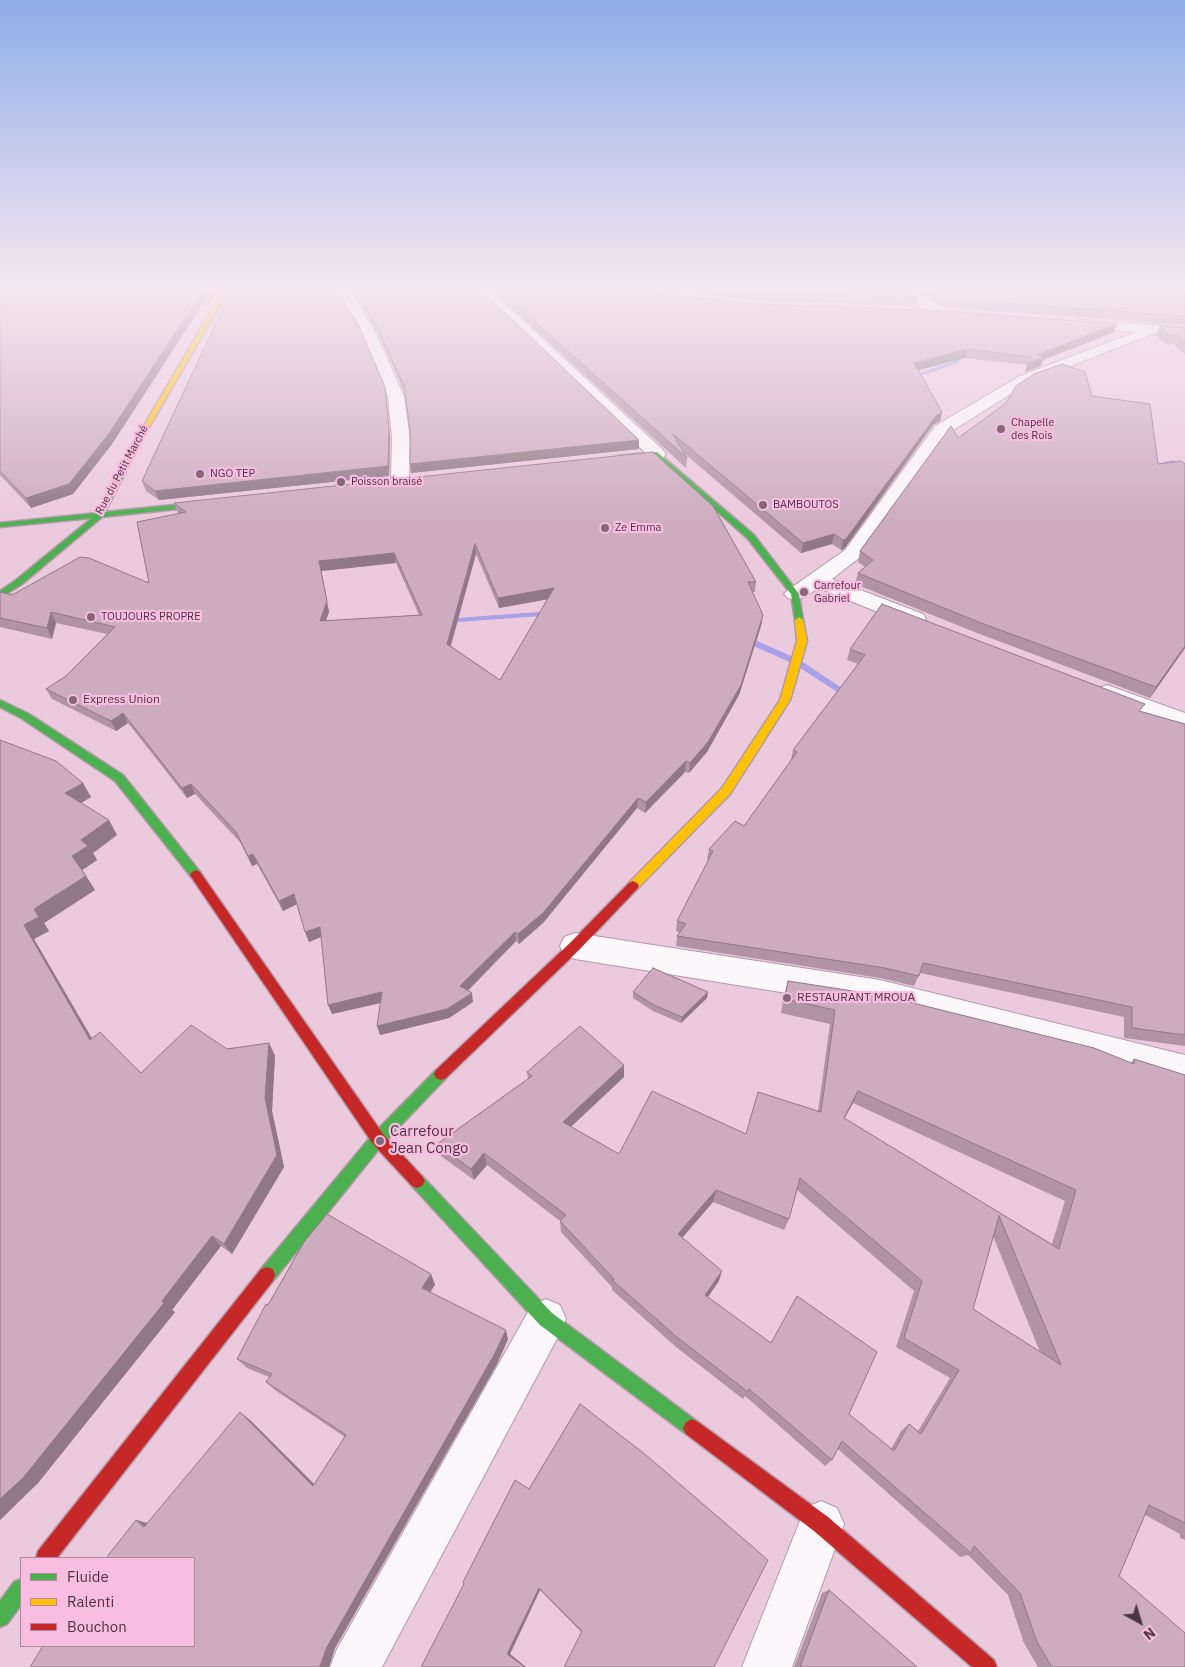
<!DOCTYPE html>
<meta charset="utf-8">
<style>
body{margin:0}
#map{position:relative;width:1185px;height:1667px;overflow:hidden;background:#eccade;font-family:"IBM Plex Sans",sans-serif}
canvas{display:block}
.legend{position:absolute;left:20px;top:1557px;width:175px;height:90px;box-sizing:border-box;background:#f9bde1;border:1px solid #b486a2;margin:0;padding:6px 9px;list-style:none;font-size:15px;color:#4c3443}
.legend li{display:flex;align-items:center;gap:10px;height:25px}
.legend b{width:25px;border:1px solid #b486a2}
.north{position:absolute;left:1115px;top:1597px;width:50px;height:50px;-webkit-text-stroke:4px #f9bde1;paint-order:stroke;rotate:141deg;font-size:14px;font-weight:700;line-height:20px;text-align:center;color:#4c3443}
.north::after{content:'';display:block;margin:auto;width:18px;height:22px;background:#4c3443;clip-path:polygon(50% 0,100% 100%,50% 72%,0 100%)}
</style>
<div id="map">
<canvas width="1185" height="1667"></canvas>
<ul class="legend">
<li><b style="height:6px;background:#4caf50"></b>Fluide</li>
<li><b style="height:6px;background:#ffc107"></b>Ralenti</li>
<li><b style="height:6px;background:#c62828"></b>Bouchon</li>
</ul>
<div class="north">N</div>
</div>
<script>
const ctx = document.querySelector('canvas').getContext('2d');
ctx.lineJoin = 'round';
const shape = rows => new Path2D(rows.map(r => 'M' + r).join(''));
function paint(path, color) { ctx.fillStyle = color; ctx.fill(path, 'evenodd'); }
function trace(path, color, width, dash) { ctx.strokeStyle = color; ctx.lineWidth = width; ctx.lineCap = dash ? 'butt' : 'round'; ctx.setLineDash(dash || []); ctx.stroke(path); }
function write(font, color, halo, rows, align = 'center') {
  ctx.font = font + ' "IBM Plex Sans",sans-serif'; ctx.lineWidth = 4.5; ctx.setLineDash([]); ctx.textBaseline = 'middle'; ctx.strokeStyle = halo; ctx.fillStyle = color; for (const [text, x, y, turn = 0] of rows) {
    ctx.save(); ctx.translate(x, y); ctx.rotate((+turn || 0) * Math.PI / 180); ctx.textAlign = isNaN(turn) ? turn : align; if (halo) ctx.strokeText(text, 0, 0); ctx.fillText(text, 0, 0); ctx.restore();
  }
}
const stream = shape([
 [960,347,963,349,959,363,911,379,906,378,954,361,957,349,960,347],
 [1173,460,1185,464,1185,468,1173,464,1155,467,1152,465,1173,460],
 [552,611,556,613,555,615,444,623,440,621,444,619,552,611],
 [740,636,746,636,800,660,855,697,854,699,848,699,794,664,740,640,740,636]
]);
const street = shape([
 [336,290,350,290,375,332,404,396,410,439,409,480,406,484,400,485,394,484,391,480,392,439,388,396,361,332,336,290],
 [475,290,490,290,663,450,666,454,663,458,657,459,651,458,475,290],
 [891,290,908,290,949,310,951,313,949,316,939,316,893,293,891,290],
 [1079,320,1185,327,1185,335,1155,333,1030,382,947,434,859,558,832,579,923,614,926,619,923,624,915,626,907,624,819,588,802,598,795,600,788,598,784,594,788,590,845,550,935,426,1020,376,1136,332,1074,327,1072,324,1074,321,1079,320],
 [1107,685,1185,713,1185,730,1099,698,1095,693,1099,688,1107,685],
 [575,933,880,980,1185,1055,1185,1085,880,1008,575,959,564,955,560,946,564,937,575,933],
 [546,1299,560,1305,566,1319,560,1333,382,1667,330,1667,337,1649,532,1305,546,1299],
 [821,1501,837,1508,844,1524,792,1667,742,1667,805,1508,821,1501]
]);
const fast = shape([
 [139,435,144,436,105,512,213,501,216,501,216,505,102,517,22,584,0,598,0,591,16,580,92,518,0,527,0,523,97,513,139,435],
 [657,452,754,535,799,594,803,620,802,622,799,623,795,620,791,594,748,539,655,456,618,460,614,458,618,456,657,452],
 [0,700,29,714,123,775,200,872,202,875,200,878,192,878,115,781,21,718,0,707,0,700],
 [441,1068,446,1070,448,1074,446,1078,383,1144,273,1281,267,1283,261,1281,259,1275,261,1269,373,1134,436,1070,441,1068],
 [417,1174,422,1176,552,1313,698,1422,701,1428,698,1434,692,1437,686,1434,540,1325,412,1186,409,1181,412,1176,417,1174],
 [21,1579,21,1605,7,1624,0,1627,0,1601,14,1582,21,1579]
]);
const slow = shape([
 [223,290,229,290,144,436,139,437,138,436,223,290],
 [799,617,803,620,807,641,790,700,730,794,637,889,629,889,627,886,629,883,722,788,780,700,797,641,795,620,799,617]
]);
const jam = shape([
 [196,870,200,872,383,1134,422,1176,425,1181,422,1186,417,1188,412,1186,373,1144,192,878,190,875,192,872,196,870],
 [633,881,637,883,639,886,637,889,579,950,446,1078,441,1080,436,1078,434,1074,436,1070,571,942,629,883,633,881],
 [267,1267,273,1269,275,1275,273,1281,57,1558,36,1558,38,1551,261,1269,267,1267],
 [692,1419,698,1422,828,1517,994,1660,997,1667,972,1667,814,1531,686,1434,683,1428,686,1422,692,1419]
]);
const wall = shape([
 [0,290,217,290,208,305,204,302,112,444,73,494,31,508,0,475],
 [352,290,481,290,639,440,639,449,411,473,410,429,406,395,377,331],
 [492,290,622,290,758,304,1114,332,1043,360,1041,366,1025,372,1027,365,965,358,918,370,942,412,940,421,933,425,844,549,841,550,832,544,801,553,684,453,687,458,686,468],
 [658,290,905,290,918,298,916,306,757,300],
 [912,290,1185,290,1185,325,945,307],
 [220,304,386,396,390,439,389,476,159,500,146,491,142,481,222,311],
 [1160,326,1185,328,1185,355,1174,344,1165,344,1156,335],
 [1092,396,1158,464,1185,648,1150,698,977,633,855,584,858,573,865,567,858,562,860,551,958,438],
 [174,503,756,582,755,592,752,592,763,615,761,626,739,695,707,752,689,773,685,772,645,813,637,808,543,923,519,944,516,941,468,991,473,1002,449,1018,380,1035,380,1003,332,1014,321,937,309,942,297,904,283,911,257,864,252,866,240,842,195,794,187,798,128,723,116,731,52,699,46,689,66,676,107,634,56,623,52,639,0,627,0,592,12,595,149,583,178,514],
 [476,554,499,608,548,599,500,680,451,646],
 [396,563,419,615,326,621,329,612,321,571],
 [850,649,1140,712,1185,724,1185,1046,1124,1038,1124,1017,920,973,914,986,880,978,676,946,677,936,680,933,676,931,677,921,709,860,707,859,709,849,744,826,791,760,793,750,858,664,847,660],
 [0,740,91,797,81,803,117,835,93,853,97,860,82,870,95,890,44,923,49,931,34,939,92,1038,141,1073,227,1049,269,1043,275,1056,272,1111,284,1167,232,1254,221,1246,172,1310,175,1312,38,1483,0,1520],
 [788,981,1131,1063,1134,1059,1185,1075,1185,1540,1180,1538,1180,1534,1145,1515,1119,1576,1185,1667,1038,1667,1024,1643,1008,1595,968,1555,960,1557,838,1449,832,1460,825,1466,745,1396,743,1399,676,1347,612,1290,612,1287,561,1232,560,1221,487,1165,474,1180,441,1156,437,1144,528,1079,527,1072,624,1065,624,1077,571,1127,619,1154,746,1134,818,1111,830,1024,781,1013,784,995],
 [853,1103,1065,1201,1052,1244,844,1119],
 [797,1190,914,1291,896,1347,950,1378,918,1431,909,1424,901,1431,891,1449,708,1297,719,1281,682,1238,713,1202,784,1230,789,1219],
 [993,1236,1040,1352,973,1309],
 [633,992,708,992,707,998,681,1023,653,1011,633,998],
 [431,1274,435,1285,430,1292,508,1339,497,1364,335,1648,329,1667,30,1667,136,1520,147,1523,250,1420,314,1484,345,1437,275,1390,266,1382,269,1377,247,1368,237,1359,268,1305],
 [580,1404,581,1632,540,1590,510,1654,526,1667,421,1667],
 [829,1590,917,1667,794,1667,822,1593]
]);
const shadedWall = shape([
 [210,290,217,290,208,305,206,297],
 [201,294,204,302,112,444,73,494,31,508,26,498],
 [1117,324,1114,332,1043,360,1041,366,1025,372,1028,363,1037,355],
 [968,349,965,358,912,372,914,363],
 [385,387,390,439,389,476,159,500,155,491],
 [942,412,940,421,933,425,844,549,841,550,843,540,936,416],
 [639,440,639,449,411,473,410,464],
 [834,534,832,544,801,553,803,543],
 [475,544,476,554,448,654,447,644],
 [394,553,396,563,321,571,329,612,322,631,320,621,319,561],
 [554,588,555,598,499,608,498,598],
 [51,612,56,623,52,639,47,628],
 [763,615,761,626,739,695,707,752,689,773,690,763],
 [1185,646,1185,648,1150,698,1156,687],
 [123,713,128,723,116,731,111,721],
 [686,761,685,772,645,813,646,802],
 [83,783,91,797,73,808,65,793],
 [191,784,195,794,187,798,182,788],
 [638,798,637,808,543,923,519,944,518,934],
 [109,820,117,835,93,853,97,860,81,871,72,856,81,840],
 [253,854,257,864,252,866,248,856],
 [86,876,95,890,44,923,49,931,34,939,100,1053,90,1040,24,925,34,909],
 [294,894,297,904,283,911,279,901],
 [320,927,323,936,309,942,305,932],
 [515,932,516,941,462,996,460,986],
 [382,992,385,1002,332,1014,328,1005],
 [708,992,707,998,681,1023,682,1017],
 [472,993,473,1002,449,1018,380,1035,377,1026],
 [269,1043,275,1056,272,1111,284,1167,232,1254,224,1244,265,1098],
 [624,1065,624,1077,563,1134,563,1122],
 [858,1091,853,1103,838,1130,844,1118],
 [484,1153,487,1165,474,1180,471,1169],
 [716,1190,713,1202,676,1245,678,1234],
 [212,1236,221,1246,172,1310,175,1312,38,1483,0,1520,0,1499,162,1301],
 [722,1271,719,1281,703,1304,705,1295],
 [431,1274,435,1285,426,1298,422,1288],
 [506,1330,508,1339,497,1364,335,1648,329,1667,320,1667,320,1666,327,1647],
 [240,1412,250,1420,321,1491,313,1486],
 [136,1520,150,1524,144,1527],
 [539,1588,540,1590,510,1654,526,1667,525,1667,507,1654]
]);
const building = shape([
 [0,290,210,290,206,297,201,294,108,435,69,484,26,498,0,471,0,290],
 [228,290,337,290,358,324,385,387,389,430,388,466,155,491,142,481,224,306,220,304,228,290],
 [356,290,481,290,639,440,410,464,410,429,404,386,375,323,356,290],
 [500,290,622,290,758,304,946,311,1117,324,1037,355,1044,357,1028,363,1031,357,968,349,914,363,942,412,936,416,846,539,843,540,834,534,803,543,673,434,687,458,500,290],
 [739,290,905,290,918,298,758,292,739,290],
 [929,290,1185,290,1185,316,947,299,929,290],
 [1160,326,1185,328,1185,343,1178,335,1169,335,1160,326],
 [1062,364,1085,372,1092,396,1150,404,1158,464,1181,461,1185,464,1185,646,1156,687,981,623,858,573,873,560,860,551,951,426,958,438,1006,403,1016,386,1034,374,1062,364],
 [653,452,713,506,756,582,748,582,763,615,741,685,708,742,690,763,686,761,646,802,638,798,543,913,518,934,515,932,460,986,472,993,447,1009,377,1026,382,992,328,1005,320,927,305,932,294,894,279,901,253,854,248,856,236,832,191,784,182,788,123,713,111,721,46,689,66,676,115,627,51,612,47,628,0,618,0,592,12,595,80,557,89,558,149,583,137,522,186,512,174,503,653,452],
 [475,544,498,598,554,588,500,680,447,644,475,544],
 [394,553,422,615,320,621,327,601,319,561,394,553],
 [882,604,1145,704,1139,711,1185,724,1185,1035,1132,1028,1132,1007,923,963,919,976,885,968,677,936,686,924,677,921,713,851,709,849,735,821,744,826,797,752,793,750,865,655,850,649,882,604],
 [0,740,56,761,83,783,65,793,109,820,81,840,88,846,72,856,86,876,34,909,39,917,24,925,90,1040,100,1032,141,1073,191,1025,227,1049,269,1043,265,1098,277,1155,224,1244,212,1236,162,1301,164,1303,23,1478,0,1499,0,740],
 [653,968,708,992,682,1017,654,1005,633,992,653,968],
 [788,981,885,996,1094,1048,1134,1064,1134,1059,1185,1075,1185,1523,1149,1505,1119,1576,1185,1633,1185,1667,1052,1667,1037,1642,1020,1593,974,1546,971,1553,842,1441,832,1460,749,1389,748,1392,678,1338,612,1280,614,1279,560,1221,566,1215,484,1153,471,1169,437,1144,532,1076,527,1072,580,1026,624,1065,563,1122,619,1154,652,1091,746,1134,758,1092,821,1112,835,1010,785,999,788,981],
 [858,1091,1076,1190,1059,1249,844,1118,858,1091],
 [800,1178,922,1281,904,1338,959,1370,921,1434,909,1424,894,1451,849,1414,877,1352,797,1296,771,1343,705,1295,722,1271,678,1234,716,1190,789,1219,800,1178],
 [999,1216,1061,1365,973,1309,999,1216],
 [327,1214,431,1274,422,1288,506,1330,494,1355,327,1647,320,1666,320,1667,30,1667,43,1646,194,1646,194,1558,106,1558,136,1520,144,1527,240,1412,313,1486,346,1435,266,1382,272,1374,237,1359,266,1304,268,1305,304,1242,327,1214],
 [580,1404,646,1455,768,1560,714,1667,564,1667,582,1631,539,1588,507,1654,525,1667,421,1667,464,1584,463,1582,515,1480,529,1489,580,1404],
 [829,1590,917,1667,800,1667,829,1590]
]);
const markers = [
 [1001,429,5,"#846879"],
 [200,474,5,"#846879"],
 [341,482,5,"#846879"],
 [763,505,5,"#846879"],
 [605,528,5,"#846879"],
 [804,592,5,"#846879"],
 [91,617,5,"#846879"],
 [73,700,5,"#846879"],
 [787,998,5,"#846879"],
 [380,1141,5,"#846879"]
];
const farPoinames = [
 ["Chapelle",1011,423],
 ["des Rois",1011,436],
 ["NGO TEP",210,474],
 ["Poisson braisé",351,482],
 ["BAMBOUTOS",773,505],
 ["Ze Emma",615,528],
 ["Carrefour",814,586],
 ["Gabriel",814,599],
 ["TOUJOURS PROPRE",101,617]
];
const farStreetnames = [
 ["Rue du Petit Marché",122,470,-62]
];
const poiNames = [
 ["Express Union",83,700],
 ["RESTAURANT MROUA",797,998]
];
const nearPoinames = [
 ["Carrefour",390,1132],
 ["Jean Congo",390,1149]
];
paint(stream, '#ab9fe8');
trace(street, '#b39aa9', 2);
trace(fast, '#b39aa9', 3);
trace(slow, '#b39aa9', 3);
trace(jam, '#b39aa9', 3);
paint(street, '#fcf7fa');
paint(fast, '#4caf50');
paint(slow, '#ffc107');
paint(jam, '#c62828');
paint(wall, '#b094a5');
paint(shadedWall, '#907886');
paint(building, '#cdacc0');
trace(building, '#907886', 1);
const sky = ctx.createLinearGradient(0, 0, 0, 523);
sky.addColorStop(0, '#8face8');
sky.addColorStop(0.55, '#f6e7f0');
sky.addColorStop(1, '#f6e7f000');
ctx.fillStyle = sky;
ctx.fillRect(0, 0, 1185, 523);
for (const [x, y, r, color] of markers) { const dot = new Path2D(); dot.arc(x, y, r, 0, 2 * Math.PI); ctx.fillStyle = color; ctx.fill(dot); trace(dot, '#f9bde1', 2); }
write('11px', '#4c3443', '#f9bde1', farPoinames, 'left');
write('11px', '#4c3443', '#f9bde1', farStreetnames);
write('12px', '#4c3443', '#f9bde1', poiNames, 'left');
write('15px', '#4c3443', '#f9bde1', nearPoinames, 'left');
</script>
